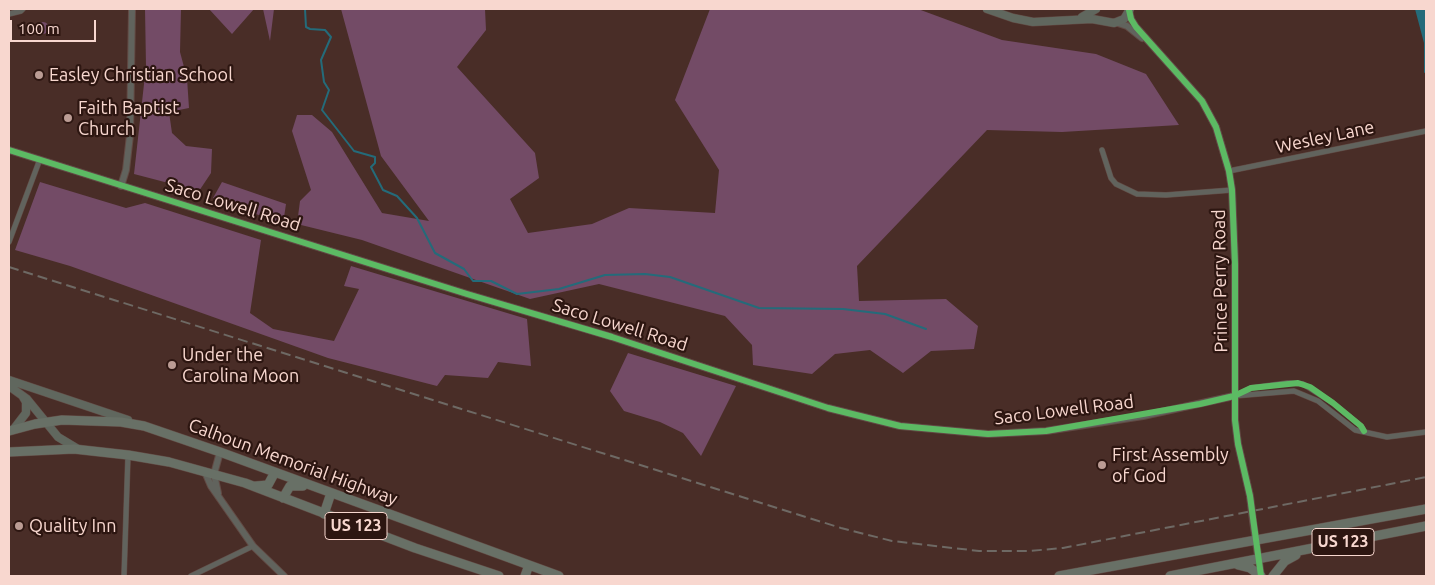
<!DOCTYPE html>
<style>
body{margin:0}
#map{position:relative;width:1435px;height:585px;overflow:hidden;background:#492d27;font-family:Ubuntu,sans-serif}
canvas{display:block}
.frame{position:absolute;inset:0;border:10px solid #f8d7cf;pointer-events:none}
.scale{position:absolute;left:10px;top:20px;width:86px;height:22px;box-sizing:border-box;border:2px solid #f8d7cf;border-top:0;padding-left:6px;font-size:15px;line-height:18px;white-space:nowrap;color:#f8d7cf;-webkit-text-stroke:4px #2d1611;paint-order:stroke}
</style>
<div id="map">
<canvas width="1435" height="585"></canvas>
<div class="frame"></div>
<div class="scale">100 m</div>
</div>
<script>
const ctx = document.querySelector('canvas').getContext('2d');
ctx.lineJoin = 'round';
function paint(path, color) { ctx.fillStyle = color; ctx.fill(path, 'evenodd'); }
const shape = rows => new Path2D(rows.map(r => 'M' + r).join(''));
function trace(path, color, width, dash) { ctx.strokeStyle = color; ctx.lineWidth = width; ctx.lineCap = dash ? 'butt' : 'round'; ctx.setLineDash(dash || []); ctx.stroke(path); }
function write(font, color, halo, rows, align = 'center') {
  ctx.font = font + ' Ubuntu,sans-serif'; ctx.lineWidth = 4.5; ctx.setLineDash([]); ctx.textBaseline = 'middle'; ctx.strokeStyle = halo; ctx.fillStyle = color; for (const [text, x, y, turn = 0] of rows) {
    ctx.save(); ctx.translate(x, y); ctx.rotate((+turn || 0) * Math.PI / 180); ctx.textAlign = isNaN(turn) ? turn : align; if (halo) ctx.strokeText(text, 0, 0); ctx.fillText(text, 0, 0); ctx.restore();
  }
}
const green = shape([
 [145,9,181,9,180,52,187,78,189,108,169,112,172,133,186,146,212,149,211,173,199,191,134,174,146,66],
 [209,9,254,9,232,34],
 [263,9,274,9,270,41],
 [341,9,485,9,486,30,457,67,535,153,539,178,510,199,528,233,592,224,629,208,715,213,719,170,675,100,710,9,918,9,1002,40,1096,54,1146,74,1179,125,1062,132,987,130,857,266,859,301,946,299,978,326,974,349,931,351,903,373,870,350,835,354,812,374,753,365,752,345,725,316,599,284,530,299,362,240,297,224,300,201,311,190,292,131,297,115,312,115,332,132,382,213,429,221,381,156],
 '37 28a6 6 0 1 1 12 0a6 6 0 1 1-12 0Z',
 [40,182,126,208,145,203,261,240,250,313,273,329,334,341,359,289,344,286,351,266,527,319,531,366,498,362,488,378,445,375,437,386,328,358,70,266,15,250],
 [222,182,286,204,283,224,213,198],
 [628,353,736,386,701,456,683,433,660,422,624,411,610,391]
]);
const water = shape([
 [1415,9,1426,9,1426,72,1424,73,1424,43]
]);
const stream = shape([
 [305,9,306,27,310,29,325,30,331,37,321,60,324,82,329,90,322,110,354,151,375,157,375,163,371,167,383,190,397,196,417,218,435,253,464,269,473,281,491,281,517,294,559,289,605,275,645,274,670,277,759,308,843,309,885,314,926,329]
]);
const minor = shape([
 [9,14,21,11,23,9],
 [1102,150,1111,178,1116,184,1137,194,1166,195,1232,190],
 [1229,171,1426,131],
 [9,242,40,159],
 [1237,395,1251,388,1288,383,1303,384,1333,403,1361,426,1364,431],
 [1234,396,1294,391,1318,401,1355,430,1387,437,1426,432],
 [124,576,128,455],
 [191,576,253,546]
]);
const tertiary = shape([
 [1129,10,1131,19,1136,27,1202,101,1216,127,1229,171,1232,190,1235,264,1235,420,1238,444,1250,496],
 [1118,23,1127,26,1142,38],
 [9,150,467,294,612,337,828,408,900,426,988,434,1046,431,1143,416,1234,396],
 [121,186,126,170,130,135,132,9],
 [205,472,211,486,253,546,284,576],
 [218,493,214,474,220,452],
 [1253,521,1261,576]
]);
const secondary = shape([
 [987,9,1013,18,1033,22,1092,19,1114,23,1124,19,1130,9],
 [1082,17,1096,9],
 [9,380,128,420],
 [9,386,27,399,58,437,78,449],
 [13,430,26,413,26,402,23,397]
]);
const trunk = shape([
 [9,431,35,424,62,420,121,422,144,426,220,452,559,576],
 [9,452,74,449,128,455,169,462,245,483,415,548,499,576],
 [256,486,268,485,275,472],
 [283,498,290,486,303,486],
 [324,514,331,493],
 [1238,565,1250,568,1261,576],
 [525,576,529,565],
 [1059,576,1426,509],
 [1170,576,1426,526],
 [1273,576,1285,561,1296,555]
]);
const rail = shape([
 [9,267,841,528,892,541,979,551,1029,551,1063,548,1426,477]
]);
const tertiaryBridge = shape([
 [1250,496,1253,521]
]);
const cycleway = shape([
 [1129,10,1131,19,1136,27,1202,101,1216,127,1229,171,1232,190,1235,264,1235,420,1238,444,1250,496,1261,576],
 [9,150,467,294,612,337,828,408,900,426,988,434,1046,431,1200,404,1234,396,1251,388,1298,383,1310,387,1333,403,1361,426,1364,431]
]);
const markers = [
 [39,75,5,"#bb9c94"],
 [68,118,5,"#bb9c94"],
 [172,365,5,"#bb9c94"],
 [1102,465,5,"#bb9c94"],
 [19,526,5,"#bb9c94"]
];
const shields = [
 [356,526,62],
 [1343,542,62]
];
const shieldNames = [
 ["US 123",356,526],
 ["US 123",1343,542]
];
const poiNames = [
 ["Easley Christian School",49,75],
 ["Faith Baptist",78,108],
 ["Church",78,129],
 ["Under the",182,355],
 ["Carolina Moon",182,376],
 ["First Assembly",1112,455],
 ["of God",1112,476],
 ["Quality Inn",29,526]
];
const streetNames = [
 ["Wesley Lane",1325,137,-12],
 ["Saco Lowell Road",233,205,17],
 ["Prince Perry Road",1220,281,-91],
 ["Saco Lowell Road",620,325,17],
 ["Saco Lowell Road",1064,410,-7],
 ["Calhoun Memorial Highway",293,462,20]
];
paint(green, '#734b66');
paint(water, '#246b7a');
trace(stream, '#246b7a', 2);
trace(minor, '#624a44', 6);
trace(tertiary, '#624a44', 8);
trace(secondary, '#624a44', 9);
trace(trunk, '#624a44', 10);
trace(minor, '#61635d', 5);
trace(tertiary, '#61635d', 6);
trace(secondary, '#60675e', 8);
trace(trunk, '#687066', 9);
trace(rail, '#6e6964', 2, [10, 5]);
trace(tertiaryBridge, '#624a44', 8, []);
trace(tertiaryBridge, '#61635d', 6);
trace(cycleway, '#5cba63', 6);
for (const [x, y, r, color] of markers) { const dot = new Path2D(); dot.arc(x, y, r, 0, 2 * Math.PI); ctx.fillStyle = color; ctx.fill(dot); trace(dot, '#2d1611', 2); }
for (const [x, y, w] of shields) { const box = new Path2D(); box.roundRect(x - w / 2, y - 13.5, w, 27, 4); ctx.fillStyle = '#2d1611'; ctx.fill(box); trace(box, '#f8d7cf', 1); }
write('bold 16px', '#f8d7cf', null, shieldNames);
write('18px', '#f8d7cf', '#2d1611', poiNames, 'left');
write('18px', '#f8d7cf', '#2d1611', streetNames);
</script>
